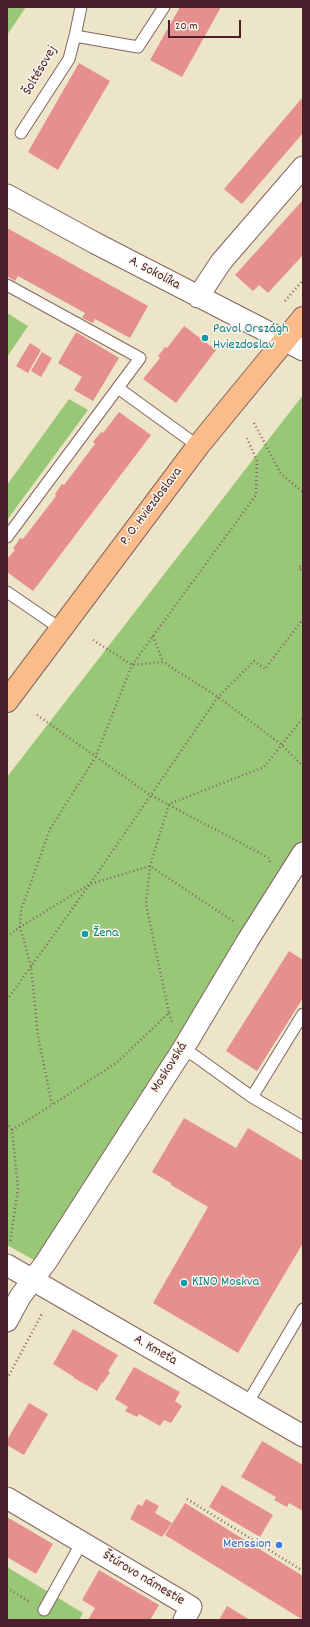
<!DOCTYPE html>
<meta charset="utf-8">
<style>
body{margin:0}
#map{position:relative;width:310px;height:1627px;overflow:hidden;background:#ede5c7;font-family:Dekko,sans-serif}
canvas{display:block}
.frame{position:absolute;inset:0;border:8px solid #4a1f2b;pointer-events:none}
.scale{position:absolute;left:168px;top:20px;width:73px;height:18px;box-sizing:border-box;border:2px solid #4a1f2b;border-top:0;padding-left:5px;font-size:12px;line-height:14px;white-space:nowrap;color:#4a1f2b;-webkit-text-stroke:3px #fbf7ec;paint-order:stroke}
</style>
<div id="map">
<canvas width="310" height="1627"></canvas>
<div class="frame"></div>
<div class="scale">20 m</div>
</div>
<script>
const ctx = document.querySelector('canvas').getContext('2d');
ctx.lineJoin = 'round';
function paint(path, color) { ctx.fillStyle = color; ctx.fill(path, 'evenodd'); }
const shape = rows => new Path2D(rows.map(r => 'M' + r).join(''));
function trace(path, color, width, dash) { ctx.strokeStyle = color; ctx.lineWidth = width; ctx.lineCap = dash ? 'butt' : 'round'; ctx.setLineDash(dash || []); ctx.stroke(path); }
function write(font, color, halo, rows, align = 'center') {
  ctx.font = font + ' Dekko,sans-serif'; ctx.lineWidth = 3; ctx.setLineDash([]); ctx.textBaseline = 'middle'; ctx.strokeStyle = halo; ctx.fillStyle = color; for (const [text, x, y, turn = 0] of rows) {
    ctx.save(); ctx.translate(x, y); ctx.rotate((+turn || 0) * Math.PI / 180); ctx.textAlign = isNaN(turn) ? turn : align; if (halo) ctx.strokeText(text, 0, 0); ctx.fillText(text, 0, 0); ctx.restore();
  }
}
const green = shape([
 [7,7,26,7,7,35],
 [7,313,28,326,7,357],
 [303,395,303,845,41,1264,7,1245,7,777],
 [69,399,88,410,7,520,7,485],
 [7,1567,83,1613,79,1620,7,1620]
]);
const building = shape([
 [180,7,221,7,182,77,150,60],
 [79,63,110,81,58,170,28,152],
 [303,97,303,133,242,204,224,189],
 [303,200,303,255,268,293,259,285,253,291,235,275],
 [7,228,148,306,130,338,95,319,93,323,82,318,85,313,18,276,15,281,7,276],
 [184,326,216,350,176,403,143,379,160,358,158,356,162,351,165,347,167,348],
 [76,332,119,358,93,401,74,390,82,377,58,363],
 [30,343,41,350,28,373,16,366],
 [42,352,52,358,41,377,31,371],
 [119,412,151,435,33,591,7,572,7,559,15,550,13,548,17,543,20,538,23,539,56,496,55,494,62,484,64,485,95,444,93,442,101,432,103,433],
 [289,951,303,960,303,998,257,1071,226,1051],
 [184,1118,236,1148,248,1128,303,1161,303,1243,238,1353,153,1303,208,1207,171,1185,171,1183,152,1172],
 [73,1329,118,1355,108,1371,110,1372,103,1383,102,1382,97,1391,74,1378,74,1377,53,1364],
 [134,1367,180,1392,175,1401,182,1406,171,1423,164,1420,160,1426,139,1414,137,1417,125,1411,128,1407,115,1399],
 [29,1403,48,1414,24,1455,7,1445,7,1440],
 [262,1441,303,1465,303,1511,289,1503,287,1507,274,1500,276,1497,241,1477],
 [222,1485,273,1515,260,1537,209,1507],
 [146,1499,159,1506,155,1513,172,1523,162,1537,130,1519,138,1504,142,1506],
 [185,1503,303,1576,303,1620,165,1535],
 [7,1517,53,1544,36,1574,7,1557],
 [99,1570,159,1605,150,1620,88,1620,95,1608,82,1600],
 [227,1606,250,1620,219,1620]
]);
const path = shape([
 [285,301,303,280],
 [254,423,281,474,303,492],
 [303,563,299,568,303,572],
 [153,636,163,662],
 [93,640,132,665,163,662,218,697,282,745,303,766],
 [37,715,150,795,269,858,270,862],
 [233,921,150,866,90,884,20,927,31,966,38,1036,52,1105,116,1063,169,1013,146,904,150,866,169,804,264,767,303,718],
 [7,937,20,927,21,910,50,829,95,758,132,665,256,495,257,461,246,436],
 [7,1000,90,884,218,697,254,661,265,669,303,619],
 [169,1013,172,1022],
 [7,1122,12,1130,18,1188,10,1243],
 [12,1130,52,1105],
 [7,1379,43,1312],
 [187,1499,303,1571],
 [7,1588,30,1602]
]);
const service = shape([
 [75,36,81,7],
 [21,133,69,59,75,36,138,47,164,7],
 [7,285,140,358,7,537],
 [118,388,198,446],
 [7,592,61,629],
 [183,1049,195,1056,252,1097,303,1127],
 [252,1097,303,1014],
 [247,1404,303,1309],
 [44,1610,82,1542]
]);
const minor = shape([
 [7,195,95,243,303,350],
 [198,297,221,262,303,167],
 [7,1265,303,1436],
 [7,1321,20,1297,46,1262,183,1049,248,940,303,853],
 [7,1498,191,1607,184,1620]
]);
const primary = shape([
 [7,701,198,446,303,318]
]);
const markers = [
 [205,338,4,"#0f9aa8"],
 [85,934,4,"#0f9aa8"],
 [184,1283,4,"#0f9aa8"],
 [279,1545,4,"#3f7fe0"]
];
const streetNames = [
 ["Šoltésovej",41,71,-60],
 ["A. Sokolíka",154,274,28],
 ["P. O. Hviezdoslava",152,507,-53],
 ["Moskovská",170,1068,-58],
 ["A. Kmeťa",155,1351,30],
 ["Štúrovo námestie",143,1579,31]
];
const cultureNames = [
 ["Pavol Országh",213,330],
 ["Hviezdoslav",213,346],
 ["Žena",93,934],
 ["KINO Moskva",192,1283]
];
const shopNames = [
 ["Menssion",271,1545]
];
paint(green, '#98c877');
paint(building, '#e5908e');
trace(service, '#836462', 13);
trace(minor, '#836462', 23);
trace(primary, '#836462', 24);
trace(path, '#836462', 2.5, [1, 3]);
trace(service, '#fff', 11);
trace(minor, '#fff', 21);
trace(primary, '#f9bc8a', 22);
for (const [x, y, r, color] of markers) { const dot = new Path2D(); dot.arc(x, y, r, 0, 2 * Math.PI); ctx.fillStyle = color; ctx.fill(dot); trace(dot, '#fbf7ec', 1.5); }
write('14px', '#4a1f2b', '#fbf7ec', streetNames);
write('14px', '#0d838f', '#fbf7ec', cultureNames, 'left');
write('14px', '#366cbe', '#fbf7ec', shopNames, 'right');
</script>
